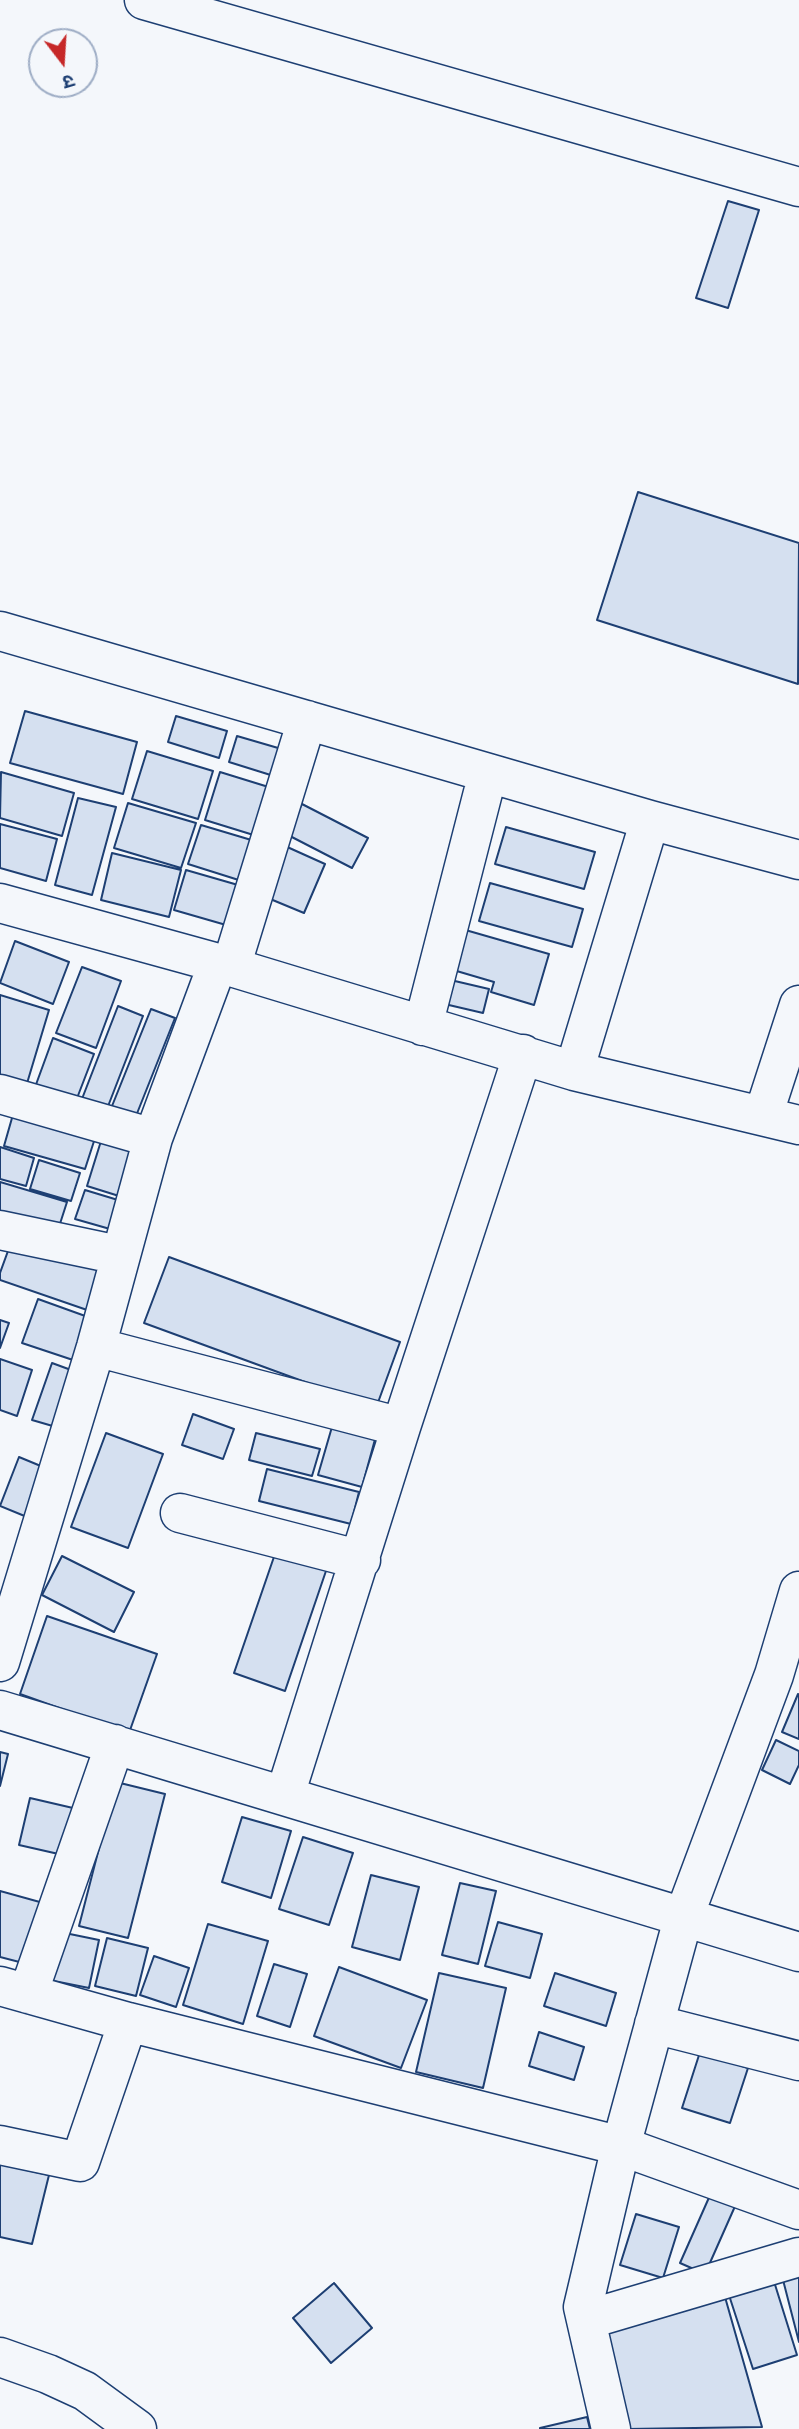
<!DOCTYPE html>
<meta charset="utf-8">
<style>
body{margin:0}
#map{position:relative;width:799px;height:2429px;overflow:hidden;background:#f4f7fb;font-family:"Varela Round","Noto Sans Devanagari",sans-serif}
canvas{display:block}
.north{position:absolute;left:28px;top:28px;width:70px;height:70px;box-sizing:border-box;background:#f4f7fb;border:2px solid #9eadc5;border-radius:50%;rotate:163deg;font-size:19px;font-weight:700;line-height:28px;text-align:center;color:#1d3f73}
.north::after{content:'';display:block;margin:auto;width:24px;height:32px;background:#c62828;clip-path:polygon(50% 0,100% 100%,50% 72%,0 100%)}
</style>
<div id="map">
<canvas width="799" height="2429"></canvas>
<div class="north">उ</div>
</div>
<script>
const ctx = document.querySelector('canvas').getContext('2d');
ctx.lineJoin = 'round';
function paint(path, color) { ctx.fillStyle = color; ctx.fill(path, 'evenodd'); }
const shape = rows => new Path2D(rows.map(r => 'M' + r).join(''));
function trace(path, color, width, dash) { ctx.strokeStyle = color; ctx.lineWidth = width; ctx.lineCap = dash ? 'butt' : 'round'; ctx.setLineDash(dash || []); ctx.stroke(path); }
const building = shape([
 [728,201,759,210,728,308,696,298,728,201],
 [638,492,799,543,798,684,597,620,638,492],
 [25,711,137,742,123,794,10,763,25,711],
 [176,716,227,731,219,758,168,742,176,716],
 [237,736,285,750,277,777,229,762,237,736],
 [147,751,213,771,198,819,132,799,147,751],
 [1,772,74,793,62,836,0,818,1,772],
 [220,772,275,789,260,837,205,820,220,772],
 [78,798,116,807,92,895,55,885,78,798],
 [128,803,196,823,181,868,114,848,128,803],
 [302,804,368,838,352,868,286,834,302,804],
 [0,824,57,839,46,881,0,868,0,824],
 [201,825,258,842,245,882,188,864,201,825],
 [506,827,595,852,584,889,495,864,506,827],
 [285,846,325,864,304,913,263,896,285,846],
 [112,853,181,870,169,917,101,900,112,853],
 [186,870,245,887,233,927,174,910,186,870],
 [490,883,583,909,572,947,479,921,490,883],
 [455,927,549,954,534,1005,491,992,494,982,443,967,455,927],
 [15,941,69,962,53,1004,0,983,15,941],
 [82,967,121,981,96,1048,56,1033,82,967],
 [442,978,489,989,483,1013,436,1002,442,978],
 [0,995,49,1010,25,1090,0,1082,0,995],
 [118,1006,143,1016,105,1114,80,1104,118,1006],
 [151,1009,175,1018,134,1121,110,1111,151,1009],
 [53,1038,94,1054,74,1106,34,1090,53,1038],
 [14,1111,96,1135,85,1169,4,1146,14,1111],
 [101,1141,133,1150,119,1196,87,1186,101,1141],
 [0,1147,34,1158,26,1186,0,1179,0,1147],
 [39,1160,80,1173,71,1201,30,1189,39,1160],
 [0,1182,67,1202,57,1233,0,1216,0,1182],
 [85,1190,118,1200,110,1229,75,1219,85,1190],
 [12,1240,103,1271,90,1311,0,1280,0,1273,12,1240],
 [169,1257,400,1342,376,1408,144,1323,169,1257],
 [38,1299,88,1317,73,1360,22,1343,38,1299],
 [0,1320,9,1323,0,1348,0,1320],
 [0,1359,32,1370,17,1416,0,1410,0,1359],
 [52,1363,82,1374,63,1429,32,1420,52,1363],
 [193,1414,234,1429,223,1459,182,1445,193,1414],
 [334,1420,377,1432,362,1487,318,1475,334,1420],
 [106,1433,163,1454,128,1548,71,1527,106,1433],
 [256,1433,320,1449,312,1476,249,1460,256,1433],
 [19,1457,48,1469,27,1517,0,1506,19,1457],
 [267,1469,359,1492,351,1524,259,1501,267,1469],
 [276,1551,327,1568,285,1691,234,1673,276,1551],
 [62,1556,134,1592,114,1632,42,1595,62,1556],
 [47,1616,157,1654,129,1733,20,1694,47,1616],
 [798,1694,799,1695,799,1739,782,1732,798,1694],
 [776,1740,799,1751,799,1765,790,1784,762,1770,776,1740],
 [0,1752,8,1754,0,1786,0,1752],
 [116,1782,165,1794,128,1938,79,1926,116,1782],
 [30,1798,73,1808,63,1855,19,1845,30,1798],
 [242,1817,291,1831,271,1898,222,1882,242,1817],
 [303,1837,353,1853,329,1925,279,1909,303,1837],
 [371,1875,419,1887,400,1960,352,1947,371,1875],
 [460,1883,496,1891,478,1964,442,1955,460,1883],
 [0,1891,47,1904,31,1965,0,1957,0,1891],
 [498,1922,542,1934,530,1978,485,1966,498,1922],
 [208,1924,268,1941,243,2024,183,2005,208,1924],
 [60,1932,99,1940,89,1988,49,1980,60,1932],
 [107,1938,148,1948,136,1996,95,1986,107,1938],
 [154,1956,189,1968,176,2007,140,1995,154,1956],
 [274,1964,307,1974,290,2027,257,2016,274,1964],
 [339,1967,427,2000,401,2068,314,2036,339,1967],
 [439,1973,506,1988,483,2088,416,2072,439,1973],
 [555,1973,616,1993,606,2026,544,2006,555,1973],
 [539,2032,584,2047,574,2080,529,2066,539,2032],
 [700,2052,748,2068,730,2123,682,2108,700,2052],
 [0,2164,49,2175,32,2244,0,2237,0,2164],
 [715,2184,740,2195,705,2274,680,2263,715,2184],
 [636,2214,679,2227,663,2278,620,2265,636,2214],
 [799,2272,799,2342,782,2276,799,2272],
 [772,2275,797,2355,753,2369,727,2289,772,2275],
 [334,2283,372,2328,331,2363,293,2318,334,2283],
 [725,2297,762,2427,627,2429,605,2325,725,2297],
 [587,2417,590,2429,540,2429,540,2428,587,2417]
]);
const minor = shape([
 [144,0,799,187],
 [0,631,650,820,799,860],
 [0,903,218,963,574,1071,799,1125],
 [231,967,307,720],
 [423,1026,488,773],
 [574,1071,650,820],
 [0,1094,153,1138],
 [763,1116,799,1005],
 [0,1230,119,1255],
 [96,1347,401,1427],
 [180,1513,361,1560],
 [0,1662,96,1347,153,1138,218,963],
 [0,1710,799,1952],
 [285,1795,401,1427,523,1054],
 [0,1986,128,2022,621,2146,799,2210],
 [28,1994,115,1744],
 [654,2024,799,2061],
 [0,2145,80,2162,128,2022],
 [586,2320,799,2257],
 [0,2357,48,2374,85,2391,137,2429],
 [611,2429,583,2307,621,2146,683,1919,774,1675,799,1591]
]);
paint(building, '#d5e0f0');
trace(building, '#1d3f73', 2);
trace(minor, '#1d3f73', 41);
trace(minor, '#f4f7fb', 38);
</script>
